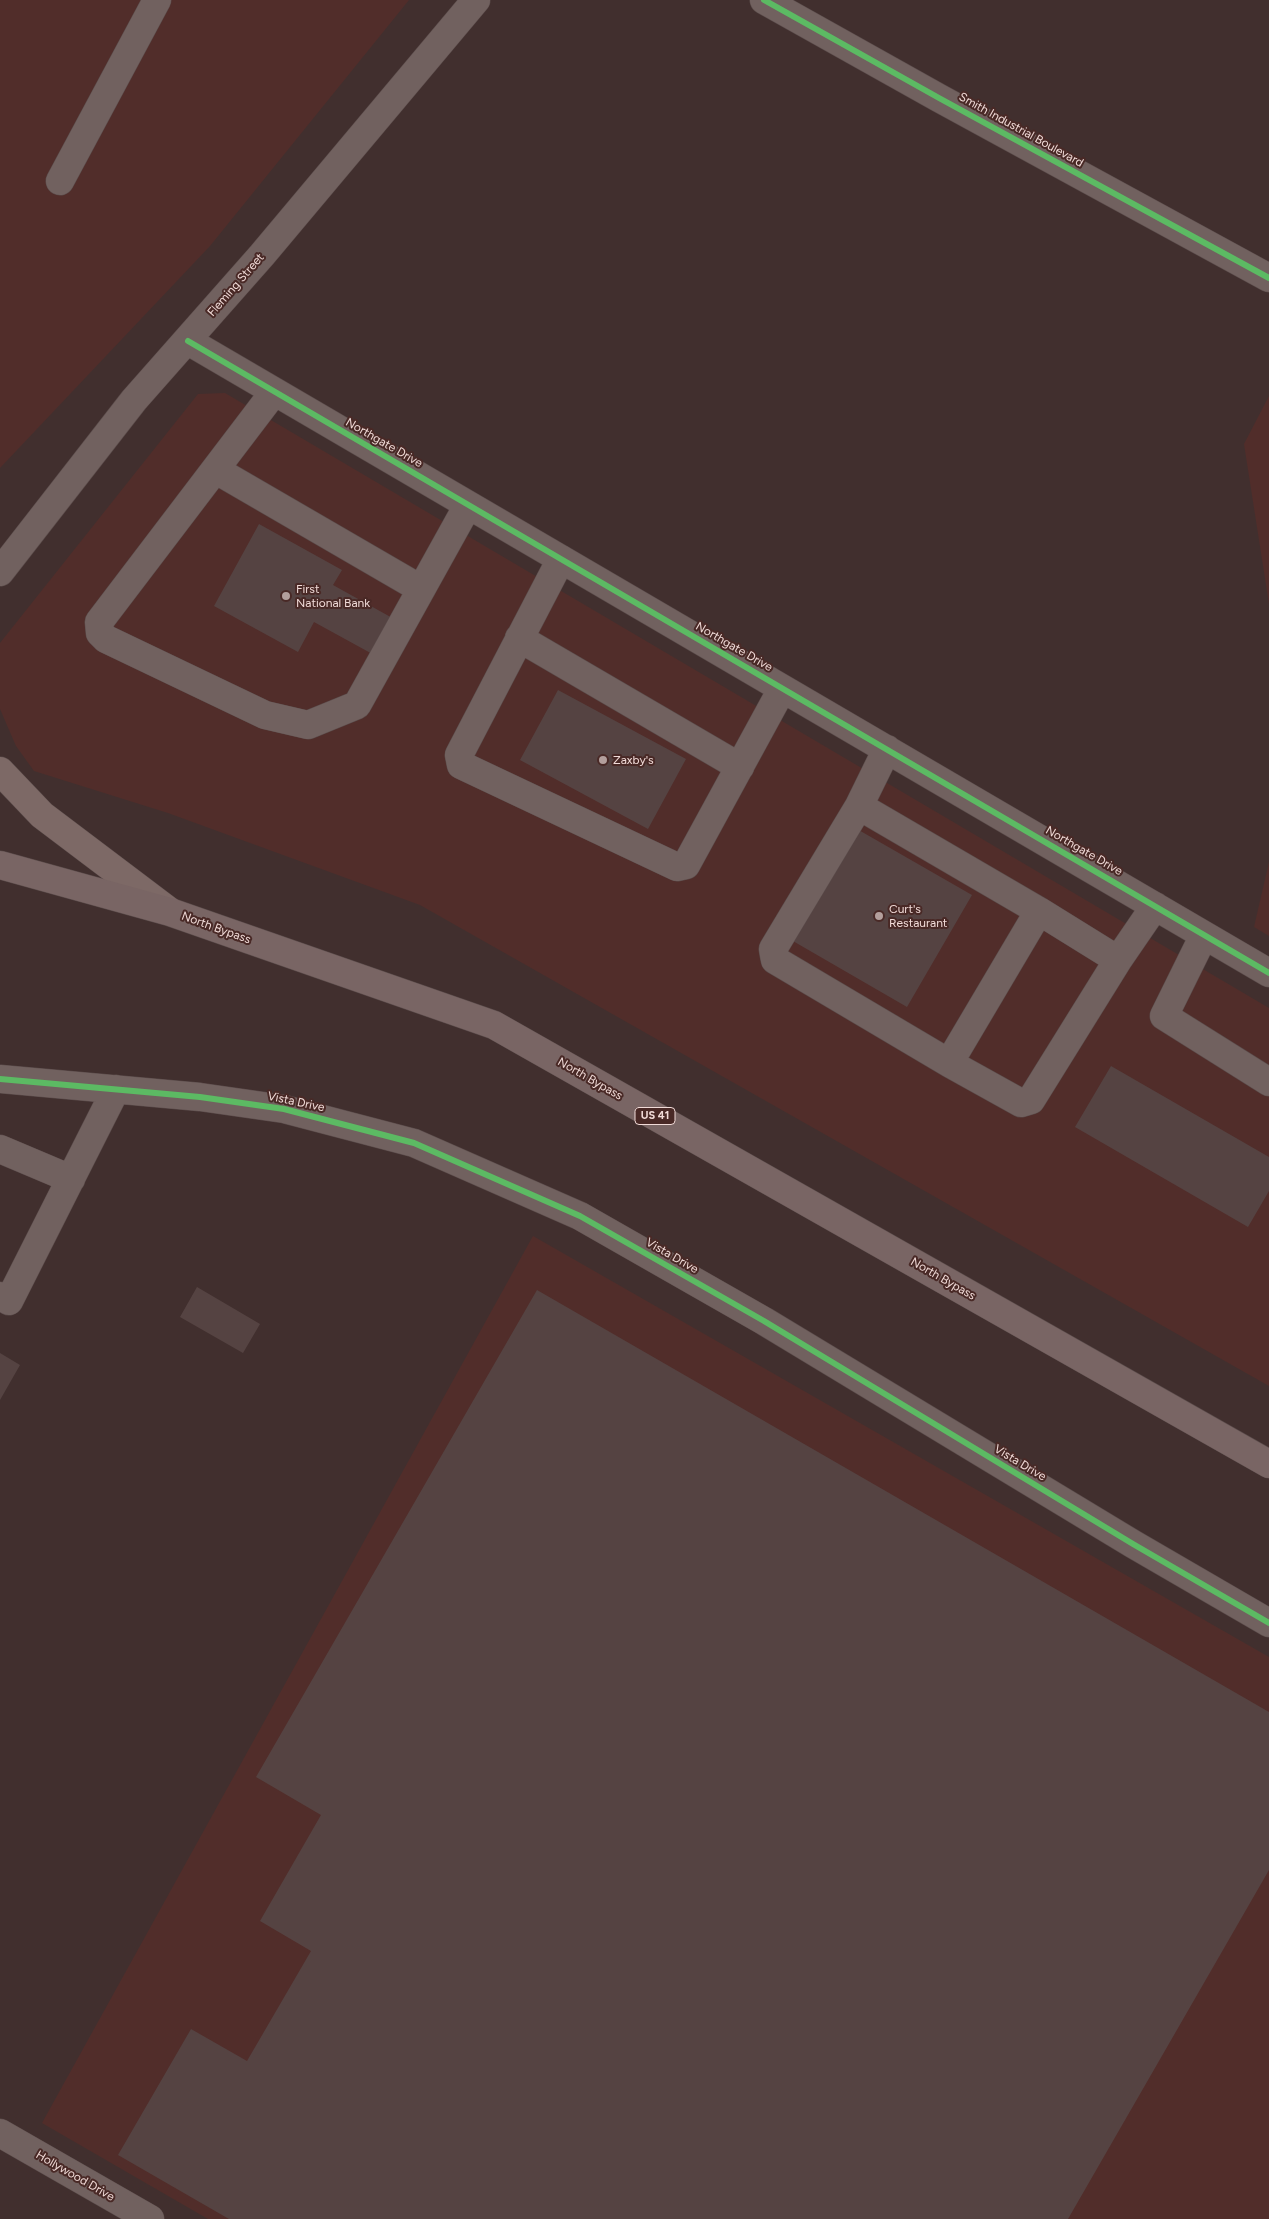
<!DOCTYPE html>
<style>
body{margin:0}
canvas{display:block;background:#412f2e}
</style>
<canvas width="1269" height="2219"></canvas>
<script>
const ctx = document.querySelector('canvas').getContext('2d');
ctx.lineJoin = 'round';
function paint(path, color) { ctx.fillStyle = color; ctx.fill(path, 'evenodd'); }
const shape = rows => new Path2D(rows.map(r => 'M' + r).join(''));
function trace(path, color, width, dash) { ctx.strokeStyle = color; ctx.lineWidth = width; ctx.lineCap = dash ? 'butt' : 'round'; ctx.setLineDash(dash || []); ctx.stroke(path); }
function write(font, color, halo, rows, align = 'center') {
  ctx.font = font + ' Figtree,sans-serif'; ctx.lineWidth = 4; ctx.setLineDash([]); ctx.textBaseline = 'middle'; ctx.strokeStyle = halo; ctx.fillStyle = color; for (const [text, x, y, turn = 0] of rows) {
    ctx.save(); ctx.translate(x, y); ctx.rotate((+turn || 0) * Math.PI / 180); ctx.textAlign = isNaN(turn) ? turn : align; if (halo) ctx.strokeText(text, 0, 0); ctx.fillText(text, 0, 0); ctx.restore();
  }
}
const built = shape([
 [0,0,409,0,210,246,0,468],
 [225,393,1269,1008,1269,1386,420,905,168,813,34,771,16,746,0,709,0,643,198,394],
 [1269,396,1269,604,1244,444],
 [1269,862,1269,936,1254,927],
 [533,1236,1269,1657,1269,2219,208,2219,42,2123]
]);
const building = shape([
 [259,524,342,570,333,585,396,620,376,656,314,622,298,652,214,606],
 [558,690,686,759,648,829,520,760],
 [850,825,972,895,907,1007,786,937],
 [1111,1066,1269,1157,1269,1191,1248,1227,1075,1127],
 [197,1287,260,1324,243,1353,180,1317],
 [537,1290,1269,1712,1269,1870,1068,2219,229,2219,118,2155,191,2029,247,2061,311,1951,260,1921,321,1815,256,1777],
 [0,1353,20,1365,0,1400]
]);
const minor = shape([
 [764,0,939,98,1269,278],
 [60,181,157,0],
 [188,341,1269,973],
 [274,392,99,622,100,633,106,639,265,715,308,725,357,705,468,505],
 [216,470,421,589],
 [561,559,459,755,461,765,677,867,686,865,782,689],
 [0,572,134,400,262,255,476,0],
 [519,638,740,767],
 [887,749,859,806,773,949,774,955,775,960,949,1063,1021,1103,1031,1100,1118,960,1155,906],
 [859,806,1039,911,1118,960],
 [1204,935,1164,1016,1269,1082],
 [949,1063,1039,911],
 [0,1079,200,1097,284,1109,414,1143,580,1216,764,1321,1133,1544,1269,1623],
 [0,1149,71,1179],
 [0,1296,9,1301,116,1089],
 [0,2133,150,2219]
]);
const major = shape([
 [0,771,42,815,169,911]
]);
const highway = shape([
 [0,865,170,912,494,1025,1269,1464]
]);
const cycleway = shape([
 [764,0,939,98,1269,278],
 [188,341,1269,973],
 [0,1079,200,1097,284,1109,414,1143,580,1216,764,1321,1133,1544,1269,1623]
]);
const markers = [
 [286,596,5,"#b39f9c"],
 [603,760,5,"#b39f9c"],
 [879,916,5,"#b39f9c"]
];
const shields = [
 [655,1116,40]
];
const shieldNames = [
 ["US 41",655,1116]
];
const streetNames = [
 ["Smith Industrial Boulevard",1021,130,29],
 ["Fleming Street",236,285,-49],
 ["Northgate Drive",384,443,30],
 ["Northgate Drive",734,647,30],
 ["Northgate Drive",1084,851,30],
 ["North Bypass",216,928,20],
 ["North Bypass",590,1079,30],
 ["Vista Drive",296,1102,12],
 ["Vista Drive",672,1256,30],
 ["North Bypass",943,1279,30],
 ["Vista Drive",1020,1463,31],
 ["Hollywood Drive",75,2176,30]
];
const poiNames = [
 ["First",296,589],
 ["National Bank",296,603],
 ["Zaxby's",613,760],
 ["Curt's",889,909],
 ["Restaurant",889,923]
];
paint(built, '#512d2a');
paint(building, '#554342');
trace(minor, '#5b4c4b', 29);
trace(major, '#5b4c4b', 29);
trace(highway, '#5b4c4b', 29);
trace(minor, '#71615f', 28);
trace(major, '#7d6966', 28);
trace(highway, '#796564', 28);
trace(cycleway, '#5cba63', 6);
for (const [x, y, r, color] of markers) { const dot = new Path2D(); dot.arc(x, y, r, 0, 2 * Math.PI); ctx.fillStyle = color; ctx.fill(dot); trace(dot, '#492926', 2); }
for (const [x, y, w] of shields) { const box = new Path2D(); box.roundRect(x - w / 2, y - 8.5, w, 17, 4); ctx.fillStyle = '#492926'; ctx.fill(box); trace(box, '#f1dbd8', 1); }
write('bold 11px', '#f1dbd8', null, shieldNames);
write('12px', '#f1dbd8', '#492926', streetNames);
write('12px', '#f1dbd8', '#492926', poiNames, 'left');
</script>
